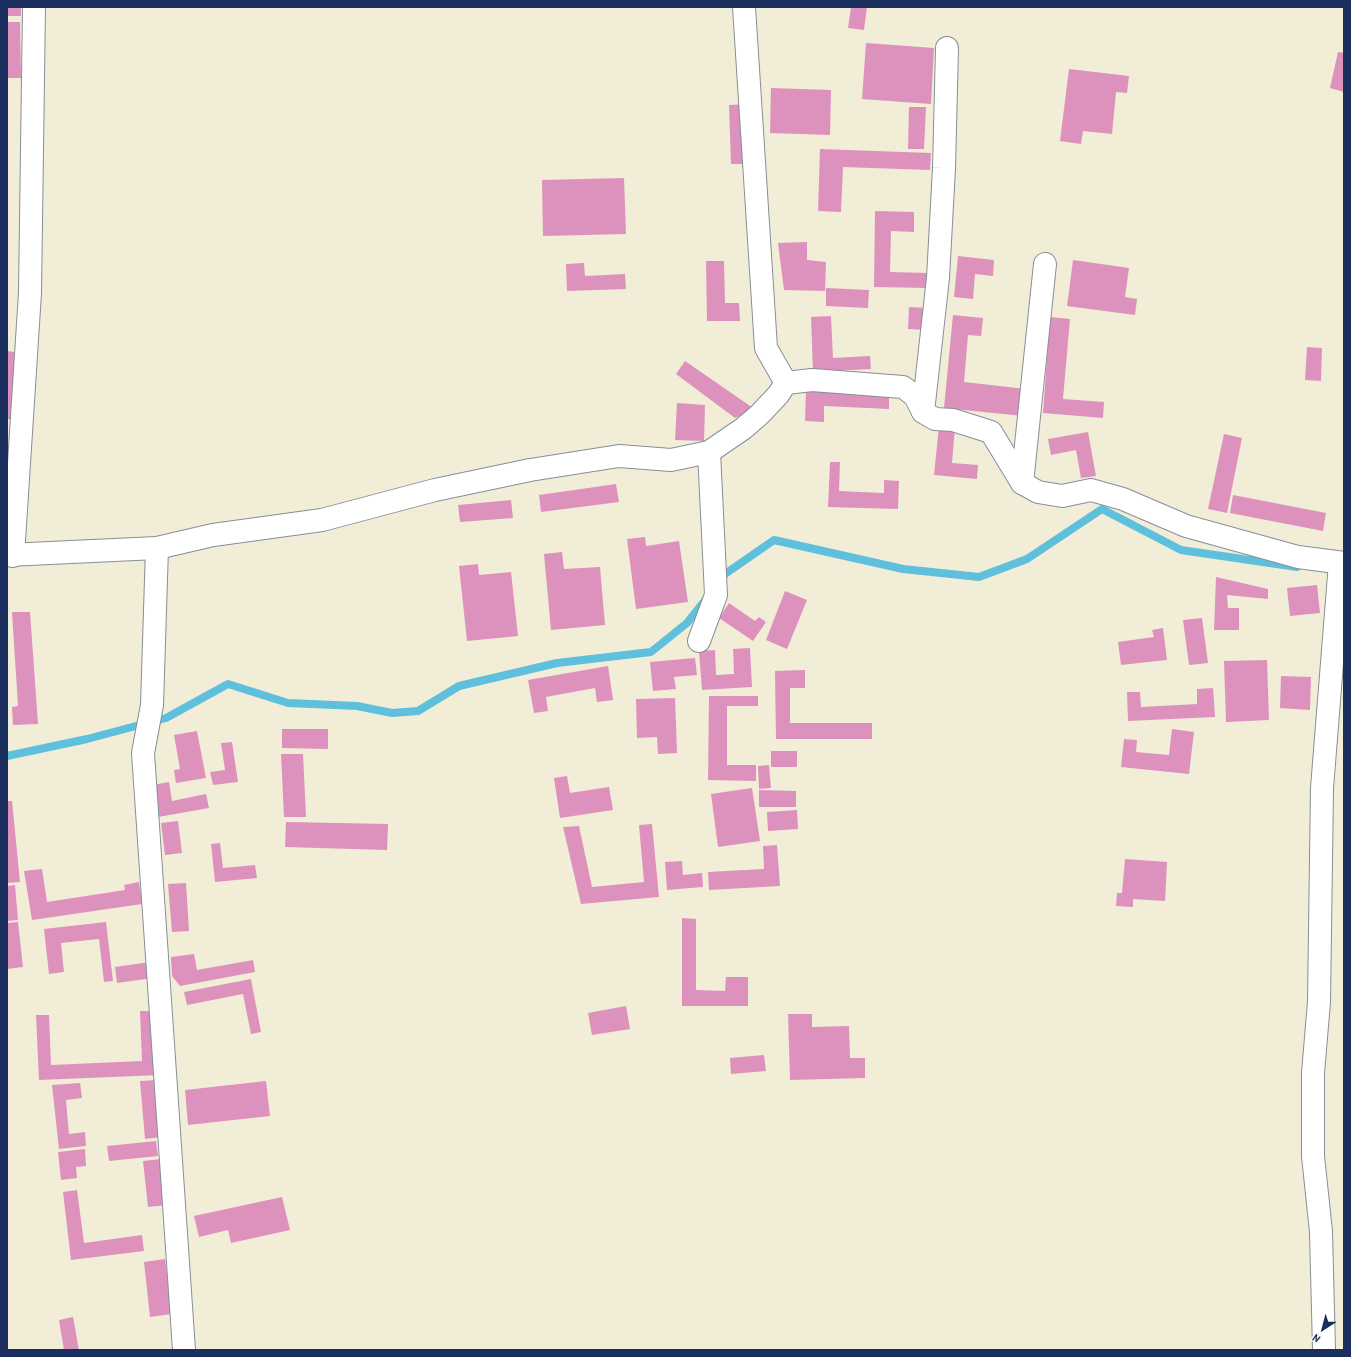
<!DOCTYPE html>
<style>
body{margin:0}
#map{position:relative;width:1351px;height:1357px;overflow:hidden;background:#f2edd7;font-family:"Patrick Hand",sans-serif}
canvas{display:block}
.frame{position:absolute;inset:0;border:8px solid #1b2f5e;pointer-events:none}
.north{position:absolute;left:1303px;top:1309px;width:40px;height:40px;-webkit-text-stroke:3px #fbf7ec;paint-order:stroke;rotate:216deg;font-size:11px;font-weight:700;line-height:16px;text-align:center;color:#1b2f5e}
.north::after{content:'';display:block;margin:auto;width:14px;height:18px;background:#1b2f5e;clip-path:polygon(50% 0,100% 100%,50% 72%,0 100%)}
</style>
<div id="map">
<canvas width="1351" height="1357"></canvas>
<div class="frame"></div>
<div class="north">N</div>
</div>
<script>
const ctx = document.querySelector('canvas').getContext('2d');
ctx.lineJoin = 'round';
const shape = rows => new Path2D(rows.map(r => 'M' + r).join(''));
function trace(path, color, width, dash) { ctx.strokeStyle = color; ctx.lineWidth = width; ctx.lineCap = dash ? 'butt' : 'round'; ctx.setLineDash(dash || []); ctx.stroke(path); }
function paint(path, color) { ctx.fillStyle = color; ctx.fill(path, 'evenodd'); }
const stream = shape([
 [720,581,725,574,774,540,903,569,979,577,1027,559,1102,509,1181,550,1297,567],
 [7,756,87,739,166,718,228,684,288,703,357,706,392,713,418,711,459,686,557,663,651,652,687,623,707,598]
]);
const building = shape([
 [7,7,21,7,21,16,7,16],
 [851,7,867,7,864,30,848,28],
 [7,22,20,22,21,78,7,78],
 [866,43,934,48,931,104,862,99],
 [1338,52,1344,53,1344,92,1330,88],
 [1069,69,1129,76,1127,93,1116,92,1112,134,1083,131,1081,144,1060,141],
 [771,88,831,90,830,135,770,133],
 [748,104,750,164,731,164,729,105],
 [909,107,926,107,924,149,908,149],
 [820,149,931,153,930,170,843,167,841,212,818,211],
 [624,178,626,234,543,236,542,180],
 [875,211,914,212,914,232,891,231,890,272,928,273,927,288,874,287],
 [807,242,807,260,826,262,825,291,784,290,778,243],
 [958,256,994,260,993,276,975,274,973,299,954,297],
 [1073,260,1129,268,1125,297,1137,299,1135,315,1067,306],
 [706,261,724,261,725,303,739,303,740,321,707,321],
 [584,263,585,276,625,274,626,289,567,291,566,264],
 [826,288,869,290,868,308,826,306],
 [909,307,928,308,927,330,908,329],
 [953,315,983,318,981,336,968,335,964,382,1026,389,1023,416,944,408],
 [831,316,833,358,870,356,871,369,813,372,811,317],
 [1050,317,1070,319,1063,399,1104,402,1103,418,1043,413],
 [1307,347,1322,348,1321,381,1305,380],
 [7,351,21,353,16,420,7,419],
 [685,361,756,410,735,418,676,374],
 [806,390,889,394,889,409,824,406,824,422,805,421],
 [677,403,705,405,704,441,675,440],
 [939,426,955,428,952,463,978,465,977,479,934,475],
 [1088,432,1096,476,1081,478,1076,450,1051,455,1048,439],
 [1224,434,1242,438,1227,513,1208,509],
 [830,462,840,462,839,491,884,493,884,480,899,481,898,509,828,507],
 [616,484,619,502,541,512,539,495],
 [1233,495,1326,513,1323,531,1230,513],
 [511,500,513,518,460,522,458,505],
 [645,537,646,546,679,541,688,602,636,609,627,539],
 [562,552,564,569,600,567,605,625,551,630,544,554],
 [478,564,479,575,511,572,518,636,467,641,459,566],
 [1216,577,1268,589,1268,599,1227,595,1228,608,1239,608,1239,630,1214,630],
 [1317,585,1320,613,1290,616,1287,588],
 [785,591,807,600,787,649,766,640],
 [729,603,755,621,759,617,766,622,753,641,719,618],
 [12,612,30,612,38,724,13,725,12,707,18,706],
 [1202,618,1208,663,1189,665,1183,620],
 [1163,628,1167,660,1121,665,1118,642,1154,637,1152,630],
 [750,648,752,687,702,690,699,651,715,650,716,675,734,674,733,649],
 [695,658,697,675,674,677,676,689,653,691,650,662],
 [1267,660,1269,720,1226,722,1224,661],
 [608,666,613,700,597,702,595,688,546,697,548,711,534,713,528,680],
 [805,670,805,688,790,688,790,723,872,723,872,739,776,739,775,671],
 [1281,676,1311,677,1310,710,1280,708],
 [1213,688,1215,717,1128,721,1127,692,1140,692,1141,707,1197,704,1197,689],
 [709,696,758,696,758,706,727,706,727,765,756,765,756,781,708,780],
 [675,698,677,753,658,754,657,737,637,738,636,699],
 [282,729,328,729,328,749,282,748],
 [1172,729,1194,732,1189,774,1121,767,1124,739,1137,740,1136,752,1169,755],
 [197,731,206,778,176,783,174,770,180,769,174,735],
 [232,742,238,782,213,785,210,772,225,770,221,743],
 [771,751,797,751,797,767,771,767],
 [281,754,303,754,306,817,284,817],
 [769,765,771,788,759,789,758,766],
 [567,776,570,793,609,787,613,810,560,818,554,778],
 [169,782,172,801,206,794,209,808,158,817,152,785],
 [752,788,760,841,718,847,711,794],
 [759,790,796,791,796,807,759,807],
 [7,801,12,801,20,882,7,883],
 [797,810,798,829,768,831,767,812],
 [178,821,182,853,165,855,161,823],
 [286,822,388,824,387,850,285,847],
 [652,824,659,897,581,904,563,827,579,826,592,887,644,882,639,825],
 [220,843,223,868,255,865,257,878,215,882,211,844],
 [777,845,780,886,709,890,708,872,764,869,763,846],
 [1125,859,1167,862,1165,901,1133,899,1133,907,1116,906,1117,893,1122,893],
 [682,861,683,875,702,873,703,887,667,890,665,862],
 [42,869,47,902,125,890,124,885,139,882,142,904,32,920,24,871],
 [186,883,189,931,172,932,168,884],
 [15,885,18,920,7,921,7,886],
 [682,918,696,919,696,990,725,991,726,977,748,977,748,1006,682,1006],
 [18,922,23,967,7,969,7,923],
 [106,922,113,981,104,982,99,939,61,943,64,972,49,974,44,929],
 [194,954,197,970,253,960,255,972,180,986,172,976,171,957],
 [150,962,153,978,117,983,115,967],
 [251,979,261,1032,251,1034,243,994,187,1005,184,992],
 [626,1006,630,1029,592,1035,588,1013],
 [140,1011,157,1011,160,1075,39,1080,36,1015,49,1015,51,1065,142,1061],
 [788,1014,812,1014,812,1027,849,1026,850,1058,865,1058,865,1078,790,1080],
 [764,1055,766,1071,731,1074,730,1058],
 [158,1080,163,1137,145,1139,140,1081],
 [266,1081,270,1116,188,1125,185,1090],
 [80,1083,82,1098,66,1100,69,1134,85,1132,86,1146,59,1149,52,1085],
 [156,1141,158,1156,109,1161,107,1146],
 [85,1149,86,1166,76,1167,77,1178,61,1180,58,1152],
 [161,1159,167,1205,148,1207,143,1161],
 [77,1190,84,1243,142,1235,144,1251,71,1260,63,1192],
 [282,1197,290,1230,231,1243,228,1230,199,1237,194,1216],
 [165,1259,172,1314,150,1317,144,1262],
 [73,1317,79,1350,64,1350,59,1320]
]);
const street = shape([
 [744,7,766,348,786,383],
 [923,412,938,278,944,168,947,48],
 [1022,483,1045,264],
 [157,548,152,705,143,753,184,1350],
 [13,556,30,293,34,7],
 [699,641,716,595,709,452],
 [1324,1350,1321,1232,1313,1156,1313,1073,1319,1002,1322,788,1340,563]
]);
const secondary = shape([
 [7,555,157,548,213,535,322,520,435,490,530,470,619,456,671,460,709,452,744,428,759,415,778,395,786,383,812,380,903,387,915,396,923,412,935,419,953,420,991,432,1022,483,1038,492,1062,496,1091,490,1123,499,1186,526,1298,557,1344,563]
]);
trace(stream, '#5fc0dd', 8);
paint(building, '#dd92bd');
trace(street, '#868e9a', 24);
trace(secondary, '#868e9a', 24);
trace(street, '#fff', 22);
trace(secondary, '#fff', 22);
</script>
